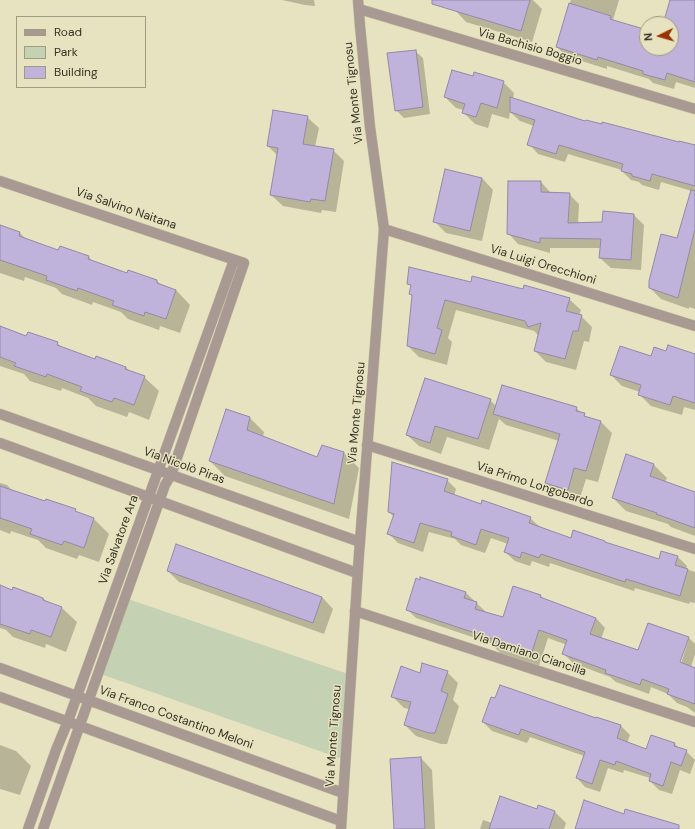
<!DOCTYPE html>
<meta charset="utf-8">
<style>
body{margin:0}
#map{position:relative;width:695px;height:829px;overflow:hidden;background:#e7e2bf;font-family:"DM Sans",sans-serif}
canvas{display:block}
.legend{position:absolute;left:16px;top:16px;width:130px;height:72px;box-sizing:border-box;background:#e7e2bf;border:1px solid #a09c81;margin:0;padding:5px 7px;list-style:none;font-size:12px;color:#353325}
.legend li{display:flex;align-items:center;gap:8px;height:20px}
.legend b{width:20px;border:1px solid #a09c81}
.north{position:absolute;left:639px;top:16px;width:40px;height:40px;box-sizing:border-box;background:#e7e2bf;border:1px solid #a09c81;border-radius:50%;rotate:265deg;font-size:11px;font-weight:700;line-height:16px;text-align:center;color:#353325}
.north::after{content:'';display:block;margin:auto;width:14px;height:18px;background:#983302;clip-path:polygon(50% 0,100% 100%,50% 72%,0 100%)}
</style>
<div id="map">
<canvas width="695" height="829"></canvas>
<ul class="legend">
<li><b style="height:5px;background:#a99993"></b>Road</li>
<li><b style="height:11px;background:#c4d1b3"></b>Park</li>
<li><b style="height:11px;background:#bfb3dc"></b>Building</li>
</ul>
<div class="north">N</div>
</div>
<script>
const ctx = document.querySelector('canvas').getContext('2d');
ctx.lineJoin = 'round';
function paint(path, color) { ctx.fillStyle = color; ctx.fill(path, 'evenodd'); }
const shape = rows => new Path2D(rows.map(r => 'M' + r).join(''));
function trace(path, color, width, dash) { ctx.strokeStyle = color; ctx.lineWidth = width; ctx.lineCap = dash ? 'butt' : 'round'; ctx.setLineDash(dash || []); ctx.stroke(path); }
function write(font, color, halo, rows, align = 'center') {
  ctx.font = font + ' "DM Sans",sans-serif'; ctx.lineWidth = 3; ctx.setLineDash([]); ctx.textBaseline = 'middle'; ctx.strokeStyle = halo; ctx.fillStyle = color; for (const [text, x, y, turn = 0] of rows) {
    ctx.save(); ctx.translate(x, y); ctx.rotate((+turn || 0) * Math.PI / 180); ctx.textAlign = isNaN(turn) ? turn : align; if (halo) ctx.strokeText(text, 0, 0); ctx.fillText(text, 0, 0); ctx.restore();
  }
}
const green = shape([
 [125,598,351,675,345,760,98,673]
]);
const shadow = shape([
 [282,0,314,0,315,6,305,5],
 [458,0,533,0,542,9,532,42,466,22,455,10],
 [571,0,619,0,613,20,615,21,647,31,647,48,671,48,671,24,664,24,671,0,695,0,695,88,676,82,674,89,653,83,649,79,607,66,607,69,566,56,557,47],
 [415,51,423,58,430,114,404,118,396,110],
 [474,77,503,82,514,93,513,99,586,123,695,146,695,192,661,182,659,190,642,185,639,182,631,180,622,171,622,170,568,154,565,162,538,154,529,144,534,126,520,121,510,112,509,119,492,114,488,128,475,124,464,113,464,110,456,108,445,97],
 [307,117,319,128,315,147,333,150,344,161,336,212,322,210,321,213,283,206,271,195,278,156,268,146],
 [482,178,493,190,482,241,446,233,435,222],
 [541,182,551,193,569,194,579,204,578,224,603,223,634,215,644,225,641,270,611,268,600,258,601,248,550,248,550,253,518,244,508,233],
 [695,218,695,309,689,307,689,309,661,299,650,288,677,239],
 [0,226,20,233,27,240,59,251,60,247,89,257,94,263,128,274,157,281,161,285,176,290,190,305,180,333,160,326,159,330,128,319,121,312,93,302,92,305,62,294,56,288,25,277,24,281,0,273],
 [408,283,472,283,524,291,569,299,581,310,579,316,581,316,592,327,589,342,584,341,576,370,546,362,535,351,539,336,534,331,456,310,448,338,452,342,447,365,419,357,408,346,412,296,410,294,411,286],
 [0,327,27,337,57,343,63,348,96,360,126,367,129,371,144,377,159,391,149,420,129,412,127,417,96,406,88,398,62,388,61,391,30,381,24,374,0,366],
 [651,357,695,360,695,410,684,407,682,415,651,406,639,394,640,392,622,386,611,375],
 [490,400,496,406,576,408,589,419,601,422,612,433,598,482,586,479,579,501,557,494,546,483,559,441,506,425,499,419,489,450,447,437,441,454,419,446,407,435],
 [249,417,264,432,263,437,318,458,322,447,344,453,359,468,349,519,225,476,210,461],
 [654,465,667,478,665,482,695,493,695,536,671,527,668,524,626,511,613,498],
 [447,480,456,489,454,496,481,505,530,518,540,527,571,539,606,543,660,560,678,557,687,566,686,569,695,572,695,603,690,602,689,604,635,588,634,591,550,563,549,567,532,561,530,566,515,561,505,552,508,544,491,538,485,553,461,545,455,539,429,532,423,552,398,543,389,534,394,517,389,512],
 [0,483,7,485,13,491,45,503,75,510,79,514,94,519,109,534,99,562,79,555,77,559,46,548,38,540,11,531,10,534,0,530],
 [168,571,322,597,333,609,324,634,179,582],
 [0,586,13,591,43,598,47,602,62,608,77,622,66,652,46,644,45,648,13,637,6,630,0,628],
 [513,587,541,596,545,600,596,618,605,628,601,639,639,652,688,637,695,644,695,654,691,667,695,669,695,713,687,707,677,703,668,694,651,687,649,694,616,682,610,677,573,663,564,654,567,645,548,638,539,666,502,654,492,645,493,644,416,618,407,609,465,592,486,612,503,619],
 [686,641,688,641,680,667,678,667],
 [447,672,458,683,453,700,459,706,447,744,441,744,416,736,405,725,409,709,404,708,392,696,420,674],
 [597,718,621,726,630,735,627,743,647,750,652,736,675,744,679,748,686,751,695,760,690,774,680,770,672,794,659,790,650,781,650,778,624,770,623,773,608,768,600,792,585,787,577,778,584,756,530,737,527,743,492,731,483,722,597,719],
 [0,745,16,751,31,766,20,795,0,789],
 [421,758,432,770,435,829,395,829],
 [537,810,555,812,566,823,564,829,480,829,483,820,492,823]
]);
const building = shape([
 [432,0,530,0,521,31,432,4,432,0],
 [670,0,695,0,695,82,667,73,665,80,643,74,643,71,598,57,597,60,556,47,569,3,611,16,610,19,647,30,647,48,671,48,671,24,663,24,670,0],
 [416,50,423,107,395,111,387,53,416,50],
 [452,70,473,76,474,72,504,81,497,108,481,103,476,117,462,113,465,104,444,97,452,70],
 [510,97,585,121,586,120,602,124,602,122,679,142,679,141,695,145,695,186,652,174,650,181,632,176,632,174,621,171,623,164,559,145,556,154,527,145,535,120,510,112,510,97],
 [273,110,308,116,303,144,334,149,325,201,311,199,310,202,270,195,278,148,267,146,273,110],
 [445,169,482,178,470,231,433,222,445,169],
 [508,181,541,181,541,192,570,193,568,223,602,222,603,211,634,214,631,260,599,258,601,239,540,238,540,243,507,234,508,181],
 [691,190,695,191,695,229,678,298,649,288,649,281,661,234,677,238,691,190],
 [0,225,20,232,19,236,58,250,60,246,89,256,88,259,127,273,128,270,157,280,157,283,176,290,166,319,145,312,144,316,112,305,114,301,78,288,77,291,46,280,47,276,0,260,0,225],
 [409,267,471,282,472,276,523,289,524,285,570,298,566,311,582,315,578,331,573,331,565,359,534,351,541,323,528,327,525,321,445,300,437,328,442,330,435,354,407,346,412,295,409,294,411,285,407,284,409,267],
 [0,326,26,336,28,332,58,342,57,345,95,359,96,356,126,367,125,369,145,376,134,405,114,398,112,402,80,391,82,387,47,374,46,377,14,366,16,363,0,357,0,326],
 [668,345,695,354,695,403,673,396,670,405,638,395,641,385,610,375,620,346,651,356,654,347,666,351,668,345],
 [425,378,491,399,478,439,435,426,430,443,406,435,425,378],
 [502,385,577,407,576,411,585,413,584,416,601,421,586,471,574,468,568,490,545,483,560,434,493,414,502,385],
 [226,409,250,417,247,430,317,457,322,445,344,452,334,504,209,461,226,409],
 [626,454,654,464,650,476,695,492,695,528,656,514,657,513,612,498,626,454],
 [392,462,448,479,444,491,481,504,482,500,531,517,529,523,571,538,573,530,605,541,605,542,659,559,661,551,678,556,675,565,688,569,680,596,626,579,625,582,541,554,539,558,522,552,520,558,504,552,509,538,481,529,476,545,451,536,452,532,420,523,414,543,387,534,394,514,388,512,392,462],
 [0,486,45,501,46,499,76,509,75,511,94,518,84,548,64,541,62,545,30,534,32,529,0,518,0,486],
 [176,544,322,597,313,623,167,571,176,544],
 [420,577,466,592,464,598,477,602,475,609,503,617,513,586,541,595,540,597,596,618,590,634,638,650,648,623,689,637,680,662,695,668,695,704,667,694,669,689,642,679,640,685,605,673,606,670,562,654,567,640,539,630,530,658,491,645,493,639,406,610,416,578,420,580,420,577],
 [0,585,12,590,13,587,43,598,43,600,62,607,51,637,31,630,30,634,0,624,0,585],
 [422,663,448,671,441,691,448,694,435,733,429,733,404,725,411,702,391,697,401,666,420,673,422,663],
 [500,685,596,718,596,717,621,725,617,738,646,749,651,735,675,743,674,746,687,750,681,766,671,762,663,786,649,781,651,774,616,761,615,765,600,760,592,784,576,778,585,752,521,729,519,735,482,722,491,697,495,698,500,685],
 [421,757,425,829,394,829,390,759,421,757],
 [500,796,537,809,538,805,555,811,549,829,489,829,500,796],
 [584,800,624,814,625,809,679,825,679,829,575,829,584,800]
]);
const minor = shape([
 [359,9,695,109],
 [0,181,244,263,171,475,165,485,43,829],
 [384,229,695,326],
 [0,414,360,542],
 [0,443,357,573],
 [367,445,695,549],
 [355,611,695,722],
 [0,668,343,793],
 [0,697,341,821],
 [28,829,56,750,68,721,234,260]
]);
const tertiary = shape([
 [341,829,359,554,384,229,370,127,360,26,358,0]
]);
const streetNames = [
 ["Via Bachisio Boggio",530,47,16],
 ["Via Monte Tignosu",354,93,-96],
 ["Via Salvino Naitana",126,209,19],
 ["Via Luigi Orecchioni",543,265,17],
 ["Via Monte Tignosu",357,413,-85],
 ["Via Nicolò Piras",184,466,20],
 ["Via Primo Longobardo",535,485,18],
 ["Via Salvatore Ara",119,540,-70],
 ["Via Damiano Ciancilla",529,654,18],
 ["Via Franco Costantino Meloni",176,718,20],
 ["Via Monte Tignosu",334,736,-86]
];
paint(green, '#c4d1b3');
paint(shadow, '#0003');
paint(building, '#bfb3dc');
trace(building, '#9189a7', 1);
trace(minor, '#c3bfa0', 11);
trace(tertiary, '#c3bfa0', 11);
trace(minor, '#a99993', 10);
trace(tertiary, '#a99993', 10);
write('12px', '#353325', '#e7e2bf', streetNames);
</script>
